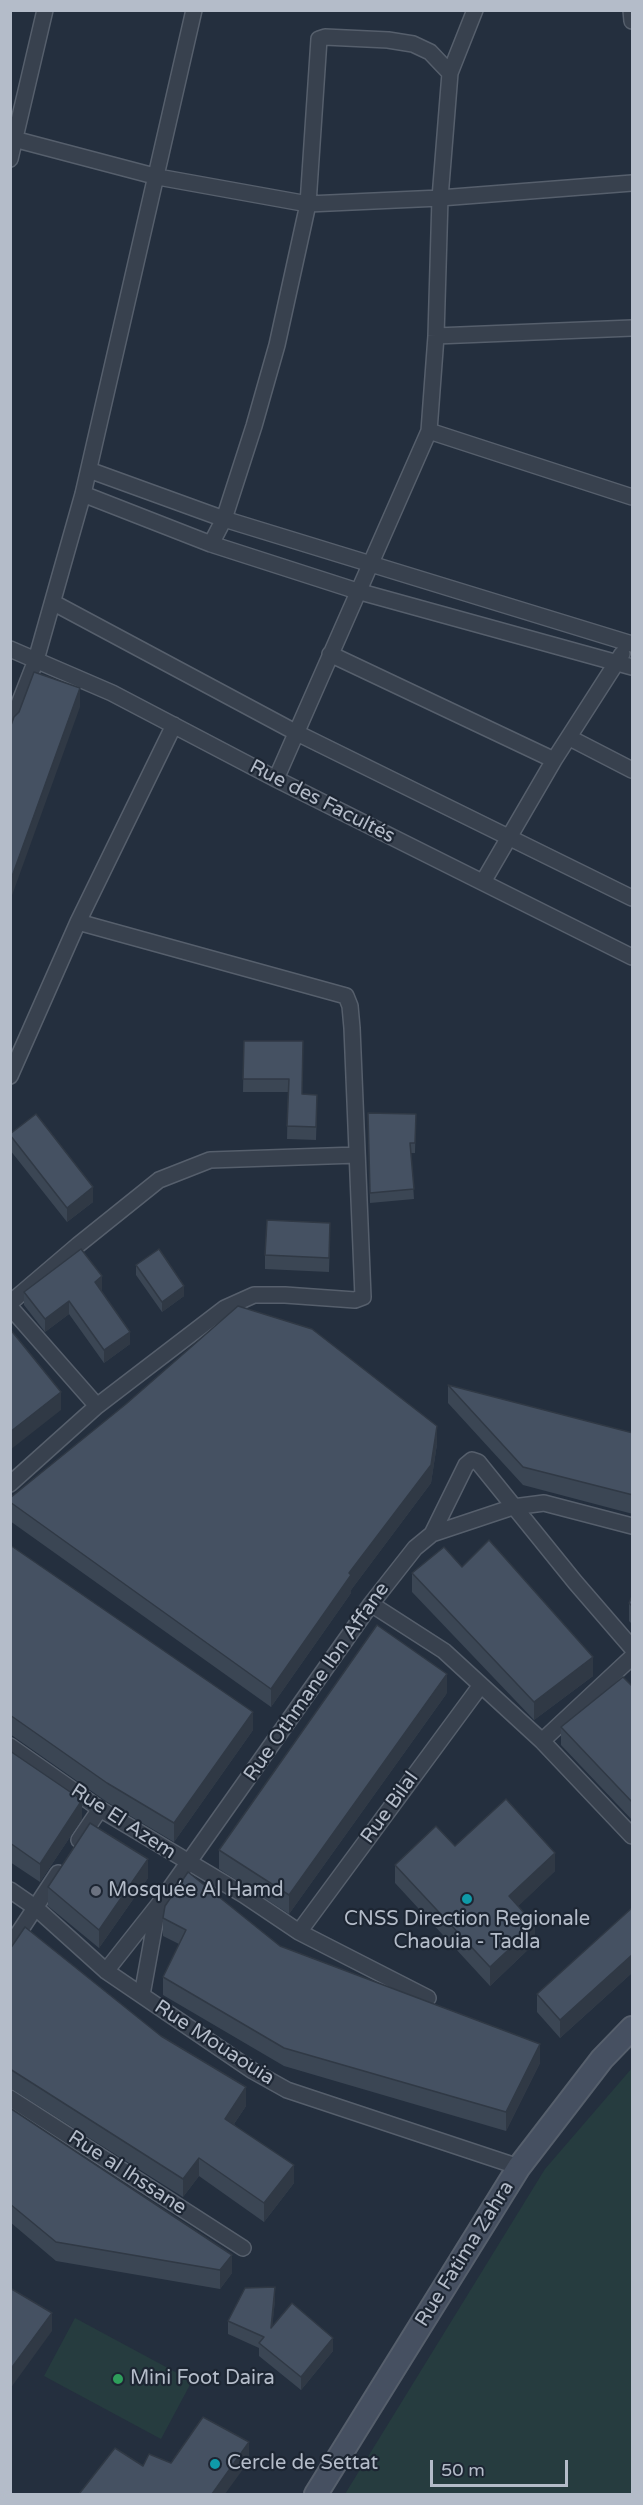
<!DOCTYPE html>
<meta charset="utf-8">
<style>
body{margin:0}
#map{position:relative;width:643px;height:2505px;overflow:hidden;background:#242f3e;font-family:"Varela Round",sans-serif}
canvas{display:block}
.frame{position:absolute;inset:0;border:12px solid #b4bcc9;pointer-events:none}
.scale{position:absolute;left:430px;top:2460px;width:138px;height:27px;box-sizing:border-box;border:3px solid #b4bcc9;border-top:0;padding-left:8px;font-size:18px;line-height:21px;white-space:nowrap;color:#b4bcc9;-webkit-text-stroke:4px #1d2633;paint-order:stroke}
</style>
<div id="map">
<canvas width="643" height="2505"></canvas>
<div class="frame"></div>
<div class="scale">50 m</div>
</div>
<script>
const ctx = document.querySelector('canvas').getContext('2d');
ctx.lineJoin = 'round';
function paint(path, color) { ctx.fillStyle = color; ctx.fill(path, 'evenodd'); }
const shape = rows => new Path2D(rows.map(r => 'M' + r).join(''));
function trace(path, color, width, dash) { ctx.strokeStyle = color; ctx.lineWidth = width; ctx.lineCap = dash ? 'butt' : 'round'; ctx.setLineDash(dash || []); ctx.stroke(path); }
function write(font, color, halo, rows, align = 'center') {
  ctx.font = font + ' "Varela Round",sans-serif'; ctx.lineWidth = 4.5; ctx.setLineDash([]); ctx.textBaseline = 'middle'; ctx.strokeStyle = halo; ctx.fillStyle = color; for (const [text, x, y, turn = 0] of rows) {
    ctx.save(); ctx.translate(x, y); ctx.rotate((+turn || 0) * Math.PI / 180); ctx.textAlign = isNaN(turn) ? turn : align; if (halo) ctx.strokeText(text, 0, 0); ctx.fillText(text, 0, 0); ctx.restore();
  }
}
const green = shape([
 [632,2068,632,2494,345,2494,545,2169],
 [75,2318,192,2381,161,2439,44,2376]
]);
const street = shape([
 [631,10,632,21],
 [10,138,158,177,308,204,440,198,632,183],
 [10,159,45,10],
 [436,336,632,328],
 [429,431,632,497],
 [89,470,224,519,632,644],
 [83,494,211,544,357,591,632,667],
 [211,544,224,519,254,426,277,345,308,204,319,39,325,37,388,40,413,44,430,52,450,73],
 [54,603,295,732,632,898],
 [10,649,112,693,276,779,632,957],
 [330,654,554,760],
 [10,727,36,660,83,494,194,10],
 [570,738,632,770],
 [276,779,429,431,436,336,440,198,450,73,475,10],
 [483,882,554,760,622,654],
 [10,1076,78,922,174,725],
 [10,1303,78,1245,159,1180,210,1160,357,1155],
 [10,1307,97,1406],
 [10,1484,97,1406,225,1308,254,1295,285,1295,355,1300,363,1297,352,1028,350,1006,346,996,78,922],
 [432,1534,466,1465,472,1460,478,1462,575,1582,632,1648],
 [371,1604,444,1651,542,1741,632,1836],
 [542,1741,632,1657],
 [10,1746,100,1809,244,1895,299,1932,428,1998],
 [79,1840,100,1809],
 [10,1890,36,1908,106,1971,253,2071,287,2090,519,2167],
 [299,1932,481,1685],
 [10,1946,58,1873],
 [106,1971,159,1904,371,1604,415,1548,432,1534,513,1507,544,1503,632,1526],
 [142,1995,158,1907],
 [10,2098,243,2248]
]);
const secondary = shape([
 [316,2494,519,2167,602,2059,632,2028]
]);
const wall = shape([
 [244,1041,303,1041,302,1094,317,1108,316,1140,287,1139,288,1092,243,1092],
 [368,1113,416,1114,415,1153,411,1153,414,1199,370,1203],
 [10,1134,93,1202,67,1222,10,1150],
 [330,1237,329,1272,265,1269,265,1255],
 [136,1265,184,1296,162,1312,136,1275],
 [102,1289,101,1290,130,1344,104,1363,69,1314,45,1332,24,1305,24,1292],
 [448,1385,633,1433,633,1514,523,1485,448,1403],
 [437,1444,431,1483,351,1590,351,1593,271,1707,10,1521,10,1498],
 [10,1545,253,1730,174,1842,107,1802,10,1734],
 [462,1567,593,1676,534,1720,412,1592,412,1573],
 [633,1594,633,1625,629,1621,629,1603],
 [633,1687,633,1821,561,1745,561,1727],
 [447,1693,289,1914,219,1869,219,1850],
 [10,1751,82,1819,40,1882,10,1862],
 [455,1846,555,1871,518,1906,535,1943,490,1986,395,1883,395,1865],
 [148,1878,99,1948,48,1906,48,1887],
 [633,1907,633,1972,560,2038,537,2012,537,1994],
 [163,1918,280,1946,540,2063,506,2131,284,2066,163,1995,163,1977,179,1944,163,1936],
 [10,1949,246,2106,234,2124,294,2183,264,2222,199,2176,183,2197,10,2088],
 [10,2108,232,2273,220,2289,56,2261,10,2222],
 [275,2300,272,2327,333,2351,301,2390,259,2356,259,2348,228,2334,228,2321]
]);
const shadedWall = shape([
 [80,688,80,707,10,901,10,882],
 [12,977,12,987,10,991,10,981],
 [93,1187,93,1202,67,1222,67,1208],
 [102,1276,102,1289,95,1294,95,1282],
 [184,1286,184,1296,162,1312,162,1302],
 [69,1301,69,1314,45,1332,45,1319],
 [130,1332,130,1344,104,1363,104,1350],
 [61,1392,61,1410,10,1450,10,1432],
 [437,1426,437,1444,431,1483,351,1590,351,1593,271,1707,271,1689,349,1573],
 [593,1657,593,1676,534,1720,534,1702],
 [447,1674,447,1693,289,1914,289,1895],
 [253,1712,253,1730,174,1842,174,1823],
 [82,1800,82,1819,40,1882,40,1864],
 [555,1853,555,1871,509,1915,509,1896],
 [148,1859,148,1878,99,1948,99,1930],
 [535,1925,535,1943,490,1986,490,1967],
 [633,1954,633,1972,560,2038,560,2020],
 [540,2044,540,2063,506,2131,506,2112],
 [246,2087,246,2106,225,2137,225,2119],
 [199,2158,199,2176,183,2197,183,2179],
 [294,2165,294,2183,264,2222,264,2203],
 [232,2255,232,2273,220,2289,220,2270],
 [275,2287,275,2300,271,2341,271,2328],
 [52,2313,52,2331,10,2389,10,2370],
 [333,2338,333,2351,301,2390,301,2377],
 [249,2442,249,2461,225,2494,212,2494]
]);
const building = shape([
 [34,672,80,688,10,882,10,728,14,717,19,712,34,672],
 [244,1041,303,1041,302,1094,317,1095,316,1127,287,1126,289,1079,243,1079,244,1041],
 [368,1113,416,1114,415,1143,410,1143,414,1189,370,1193,368,1113],
 [36,1114,93,1187,67,1208,10,1135,10,1134,36,1114],
 [267,1220,330,1223,329,1258,265,1255,267,1220],
 [81,1249,102,1276,95,1282,130,1332,104,1350,69,1301,45,1319,24,1292,81,1249],
 [159,1249,184,1286,162,1302,136,1265,159,1249],
 [238,1306,312,1329,437,1426,431,1465,349,1573,351,1575,271,1689,10,1502,10,1498,126,1404,238,1306],
 [10,1329,61,1392,10,1432,10,1329],
 [448,1385,633,1433,633,1495,523,1467,448,1385],
 [489,1540,593,1657,534,1702,412,1573,444,1547,462,1567,489,1540],
 [10,1545,253,1712,174,1823,107,1783,10,1715,10,1545],
 [633,1594,633,1607,629,1603,633,1594],
 [377,1625,447,1674,289,1895,219,1850,377,1625],
 [623,1677,633,1687,633,1803,561,1727,623,1677],
 [10,1751,82,1800,40,1864,10,1843,10,1751],
 [506,1799,555,1853,509,1896,535,1925,490,1967,395,1865,436,1826,455,1846,506,1799],
 [90,1823,148,1859,99,1930,48,1887,90,1823],
 [188,1872,280,1946,540,2044,506,2112,284,2048,163,1977,186,1930,163,1918,165,1906,188,1872],
 [633,1907,633,1954,560,2020,537,1994,633,1907],
 [25,1927,161,2036,246,2087,225,2119,294,2165,264,2203,199,2158,183,2179,10,2069,10,1949,25,1927],
 [10,2108,232,2255,220,2270,56,2242,10,2204,10,2108],
 [275,2287,271,2328,292,2303,333,2338,301,2377,259,2343,264,2337,228,2321,245,2288,275,2287],
 [10,2288,52,2313,10,2370,10,2288],
 [203,2417,249,2442,212,2494,79,2494,115,2448,143,2466,149,2454,171,2463,203,2417]
]);
const markers = [
 [96,1891,6,"#6b7280"],
 [467,1899,6,"#0f9aa8"],
 [118,2379,6,"#2e9e5b"],
 [215,2464,6,"#0f9aa8"]
];
const streetNames = [
 ["Rue des Facultés",322,802,27],
 ["Rue Othmane Ibn Affane",317,1682,-55],
 ["Rue Bilal",390,1808,-54],
 ["Rue El Azem",123,1822,33],
 ["Rue Mouaouia",214,2043,33],
 ["Rue al Ihssane",127,2173,33],
 ["Rue Fatima Zahra",465,2254,-58]
];
const poiNames = [
 ["Mosquée Al Hamd",108,1891],
 ["CNSS Direction Regionale",467,1920,"center"],
 ["Chaouia - Tadla",467,1943,"center"],
 ["Mini Foot Daira",130,2379],
 ["Cercle de Settat",227,2464]
];
paint(green, '#263c3f');
trace(street, '#565f6c', 18);
trace(secondary, '#565f6c', 26);
trace(street, '#38414e', 15);
trace(secondary, '#465061', 22);
paint(wall, '#3b4654');
paint(shadedWall, '#303945');
paint(building, '#455162');
trace(building, '#303945', 1.5);
for (const [x, y, r, color] of markers) { const dot = new Path2D(); dot.arc(x, y, r, 0, 2 * Math.PI); ctx.fillStyle = color; ctx.fill(dot); trace(dot, '#1d2633', 2); }
write('20px', '#b4bcc9', '#1d2633', streetNames);
write('20px', '#b4bcc9', '#1d2633', poiNames, 'left');
</script>
